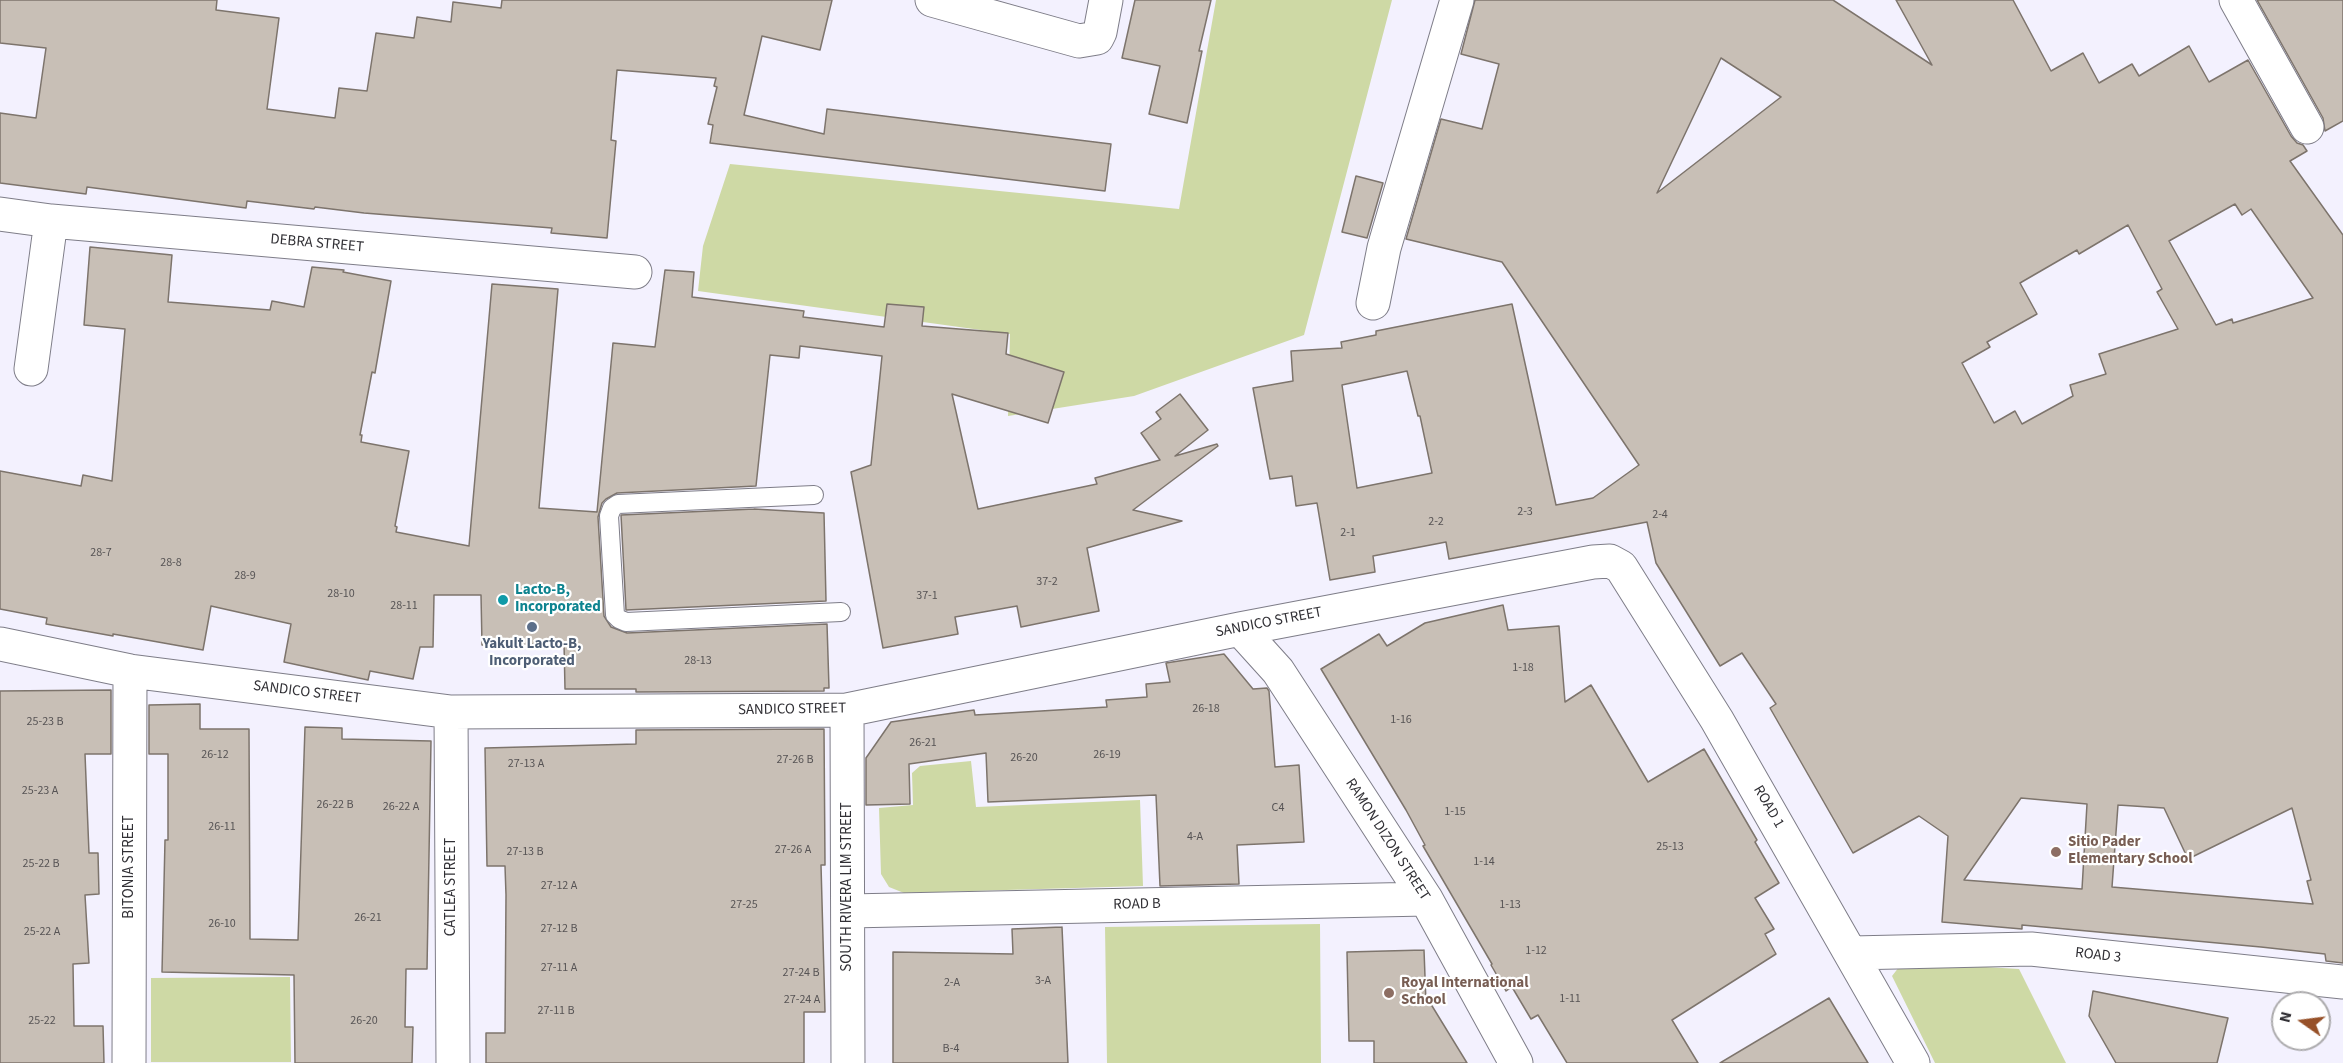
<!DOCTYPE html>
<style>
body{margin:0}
#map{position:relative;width:2343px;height:1063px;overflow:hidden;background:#f3f1fe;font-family:"Source Sans 3",sans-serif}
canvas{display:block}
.north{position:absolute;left:2271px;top:991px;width:60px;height:60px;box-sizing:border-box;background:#fff;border:2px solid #adacae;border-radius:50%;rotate:284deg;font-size:16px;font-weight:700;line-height:24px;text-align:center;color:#313035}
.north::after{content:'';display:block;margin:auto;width:21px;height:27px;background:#975129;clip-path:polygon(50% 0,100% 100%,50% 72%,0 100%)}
</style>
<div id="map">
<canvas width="2343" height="1063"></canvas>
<div class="north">N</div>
</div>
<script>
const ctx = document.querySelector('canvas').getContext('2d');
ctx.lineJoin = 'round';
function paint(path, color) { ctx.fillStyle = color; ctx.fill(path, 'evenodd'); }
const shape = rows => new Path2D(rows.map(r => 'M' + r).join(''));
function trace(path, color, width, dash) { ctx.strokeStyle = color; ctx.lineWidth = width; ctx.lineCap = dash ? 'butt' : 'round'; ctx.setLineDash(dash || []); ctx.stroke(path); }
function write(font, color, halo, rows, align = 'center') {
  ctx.font = font + ' "Source Sans 3",sans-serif'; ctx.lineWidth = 4.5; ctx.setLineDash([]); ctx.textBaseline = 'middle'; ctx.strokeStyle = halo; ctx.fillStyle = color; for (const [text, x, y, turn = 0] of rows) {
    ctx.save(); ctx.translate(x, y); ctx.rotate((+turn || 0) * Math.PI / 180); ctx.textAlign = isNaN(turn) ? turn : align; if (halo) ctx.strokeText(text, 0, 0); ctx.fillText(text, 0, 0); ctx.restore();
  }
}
const green = shape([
 [1216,0,1392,0,1304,335,1134,396,1008,416,1010,334,698,291,703,246,730,164,1179,209],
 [971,761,976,807,1140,800,1143,886,904,893,889,887,881,874,879,808,913,805,912,773,920,766],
 [1320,924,1321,1063,1107,1063,1105,927],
 [1903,962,2019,969,2066,1063,1935,1063,1892,976],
 [290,977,291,1062,151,1062,151,978]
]);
const building = shape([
 [0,0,217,0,216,10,279,18,267,109,335,118,339,88,367,91,376,33,414,38,417,17,451,22,453,2,501,8,502,0,832,0,820,50,762,36,744,115,824,134,827,109,1111,144,1105,191,710,143,713,125,708,124,717,87,714,86,716,78,617,70,611,140,616,141,607,238,551,233,552,228,364,213,315,207,314,209,247,201,246,208,87,187,86,194,0,183,0,113,36,118,46,48,0,43,0,0],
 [1135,0,1211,0,1199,51,1202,51,1187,123,1149,114,1160,66,1122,58,1135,0],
 [1475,0,1833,0,1932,65,1896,0,2013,0,2051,71,2083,53,2099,83,2132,64,2139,76,2189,46,2209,82,2248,60,2291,136,2297,143,2303,145,2307,151,2290,161,2343,235,2343,963,2326,961,2325,954,2261,947,2022,925,2022,929,1942,922,1948,836,1919,816,1853,853,1770,708,1776,704,1742,653,1720,666,1702,637,1656,563,1647,522,1449,559,1446,542,1373,556,1375,572,1330,580,1317,503,1296,506,1292,476,1270,479,1253,388,1293,381,1291,351,1342,348,1341,342,1376,335,1376,331,1512,304,1556,505,1593,498,1639,465,1502,262,1406,239,1441,119,1482,129,1499,64,1461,54,1475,0],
 [1721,58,1781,97,1657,193,1721,58],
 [2235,204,2242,215,2251,209,2313,298,2233,323,2232,319,2216,325,2169,241,2235,204],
 [2128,225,2162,289,2157,292,2178,329,2099,354,2106,374,2070,385,2073,396,2022,424,2015,411,1994,423,1962,363,1990,347,1987,342,2037,314,2020,283,2077,250,2079,254,2128,225],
 [1407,371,1418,416,1420,416,1432,473,1357,488,1342,385,1407,371],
 [2021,798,2087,804,2082,889,1964,880,2021,798],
 [2118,805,2164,808,2188,859,2292,808,2311,880,2307,881,2313,904,2112,887,2118,805],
 [2257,0,2343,0,2343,121,2325,131,2323,118,2257,0],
 [1356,176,1383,183,1367,238,1342,232,1356,176],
 [90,247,172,255,168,302,270,310,272,301,304,307,312,267,344,270,343,272,391,281,375,373,372,372,360,435,362,435,361,442,409,451,395,526,397,527,396,532,469,546,492,284,558,289,539,508,597,512,613,343,655,347,665,270,694,272,692,297,804,311,803,317,884,327,887,304,924,307,922,326,1008,333,1006,354,1064,372,1048,423,952,394,978,509,1097,484,1095,478,1160,460,1141,433,1161,419,1156,412,1180,394,1208,430,1175,456,1217,444,1218,446,1133,510,1182,521,1087,548,1099,611,1021,627,1017,606,955,617,958,634,883,648,851,472,871,465,882,356,800,346,799,358,770,355,756,486,617,493,606,499,602,503,598,517,604,616,611,627,627,633,827,624,829,688,824,688,824,691,636,692,636,689,565,689,564,643,482,645,481,595,434,595,433,647,420,647,413,679,370,671,368,680,284,662,291,624,211,606,203,650,113,634,113,636,46,624,47,618,0,609,0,471,81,486,83,475,112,481,125,329,84,325,90,247],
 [754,509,824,513,826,601,626,610,621,515,754,509],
 [1503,605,1508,630,1559,626,1565,702,1591,685,1648,782,1704,749,1757,840,1755,842,1779,883,1755,898,1774,929,1765,934,1776,954,1672,1020,1698,1063,1567,1063,1538,1015,1531,1019,1512,987,1506,991,1491,965,1492,964,1423,846,1425,845,1406,810,1321,669,1379,634,1387,646,1425,623,1503,605],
 [1224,654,1253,689,1267,688,1269,691,1275,767,1299,765,1304,842,1237,845,1239,884,1160,886,1156,795,988,802,986,753,909,764,910,804,866,805,866,758,891,722,974,710,975,715,1107,707,1106,700,1147,697,1146,684,1170,682,1166,663,1224,654],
 [111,690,111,754,85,754,89,853,98,853,99,894,85,895,89,963,73,964,74,1026,103,1026,104,1063,0,1063,0,691,111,690],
 [200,704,200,729,249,729,250,939,298,940,305,727,342,728,342,739,431,741,427,969,406,969,405,1027,413,1027,412,1063,295,1063,294,975,162,972,165,840,168,840,168,754,149,754,149,705,200,704],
 [824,729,825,865,821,865,825,1012,804,1012,804,1063,486,1063,486,1033,505,1033,506,895,505,866,487,866,485,748,636,744,636,730,824,729],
 [1062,927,1068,1063,893,1063,893,952,1013,954,1012,929,1062,927],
 [1424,950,1426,1003,1429,1001,1467,1063,1374,1063,1374,1041,1349,1041,1347,952,1424,950],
 [2093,991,2228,1018,2217,1063,2116,1063,2089,1016,2093,991],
 [1829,998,1868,1063,1720,1063,1829,998]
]);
const lane = shape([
 [814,495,618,504,612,508,609,516,615,615,619,619,626,622,841,612]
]);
const street = shape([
 [932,0,1079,41,1097,38,1100,32,1106,0],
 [2236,0,2307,127],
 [0,214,51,221,635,272],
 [1373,303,1384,248,1457,0],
 [31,369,51,221],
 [1240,629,1278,671,1426,899,1516,1063],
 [0,644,130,671,451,712,847,710,1240,629,1593,562,1610,561,1621,567,1717,720,1913,1063],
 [847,710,848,1063],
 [451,712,453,1063],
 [849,911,1426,899],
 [1852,953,2031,949,2343,982],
 [129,1063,130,671]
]);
const markers = [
 [503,600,6,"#0f9aa8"],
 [532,627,6,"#5c6f8a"],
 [2056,852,6,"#8d6e63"],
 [1389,993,6,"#8d6e63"]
];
const numberNames = [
 ["2-3",1525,512],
 ["2-4",1660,515],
 ["2-2",1436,522],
 ["2-1",1348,533],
 ["28-7",101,553],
 ["28-8",171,563],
 ["28-9",245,576],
 ["37-2",1047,582],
 ["28-10",341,594],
 ["37-1",927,596],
 ["28-11",404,606],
 ["28-13",698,661],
 ["1-18",1523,668],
 ["26-18",1206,709],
 ["1-16",1401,720],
 ["25-23 B",45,722],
 ["26-21",923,743],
 ["26-12",215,755],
 ["26-19",1107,755],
 ["26-20",1024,758],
 ["27-26 B",795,760],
 ["27-13 A",526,764],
 ["25-23 A",40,791],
 ["26-22 B",335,805],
 ["26-22 A",401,807],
 ["C4",1278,808],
 ["1-15",1455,812],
 ["26-11",222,827],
 ["4-A",1195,837],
 ["25-13",1670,847],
 ["27-26 A",793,850],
 ["27-13 B",525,852],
 ["1-14",1484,862],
 ["25-22 B",41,864],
 ["27-12 A",559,886],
 ["27-25",744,905],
 ["1-13",1510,905],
 ["26-21",368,918],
 ["26-10",222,924],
 ["27-12 B",559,929],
 ["25-22 A",42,932],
 ["1-12",1536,951],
 ["27-11 A",559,968],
 ["27-24 B",801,973],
 ["3-A",1043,981],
 ["2-A",952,983],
 ["1-11",1570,999],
 ["27-24 A",802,1000],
 ["27-11 B",556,1011],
 ["25-22",42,1021],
 ["26-20",364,1021],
 ["B-4",951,1049]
];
const streetNames = [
 ["DEBRA STREET",317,244,5],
 ["SANDICO STREET",1269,623,-11],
 ["SANDICO STREET",307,693,7],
 ["SANDICO STREET",792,710,-1],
 ["ROAD 1",1768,807,60],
 ["RAMON DIZON STREET",1387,840,57],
 ["BITONIA STREET",130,867,-90],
 ["CATLEA STREET",452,887,-90],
 ["SOUTH RIVERA LIM STREET",848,887,-90],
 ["ROAD B",1137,905,-1],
 ["ROAD 3",2098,956,6]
];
const cultureNames = [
 ["Lacto-B,",515,591],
 ["Incorporated",515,608]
];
const serviceNames = [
 ["Yakult Lacto-B,",532,645],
 ["Incorporated",532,662]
];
const educationNames = [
 ["Sitio Pader",2068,843],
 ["Elementary School",2068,860],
 ["Royal International",1401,984],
 ["School",1401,1001]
];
paint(green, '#ced9a5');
paint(building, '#c8bfb6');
trace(building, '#7d746c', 1.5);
trace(lane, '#7e7d88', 20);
trace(street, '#7e7d88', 35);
trace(lane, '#fff', 18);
trace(street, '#fff', 33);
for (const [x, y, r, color] of markers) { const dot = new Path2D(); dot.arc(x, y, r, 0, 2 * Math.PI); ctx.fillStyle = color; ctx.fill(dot); trace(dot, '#fff', 2); }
write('12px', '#575455', null, numberNames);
write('15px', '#313035', '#fff', streetNames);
write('bold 15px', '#0d838f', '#fff', cultureNames, 'left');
write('bold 15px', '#4e5e75', '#fff', serviceNames);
write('bold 15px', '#785e54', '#fff', educationNames, 'left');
</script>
